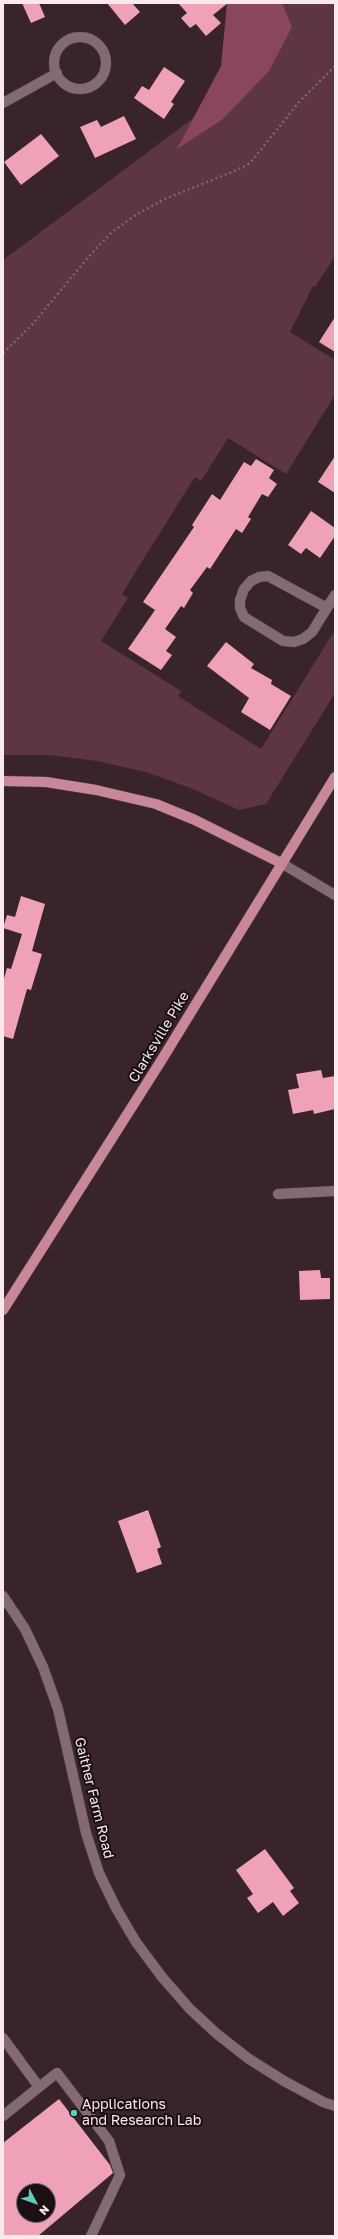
<!DOCTYPE html>
<style>
body{margin:0}
#map{position:relative;width:338px;height:2239px;overflow:hidden;background:#392429;font-family:"Golos Text",sans-serif}
canvas{display:block}
.frame{position:absolute;inset:0;border:4px solid #f8e9ed;pointer-events:none}
.north{position:absolute;left:16px;top:2183px;width:40px;height:40px;box-sizing:border-box;background:#1a1013;border:1px solid #73676a;border-radius:50%;rotate:131deg;font-size:11px;font-weight:700;line-height:16px;text-align:center;color:#f8e9ed}
.north::after{content:'';display:block;margin:auto;width:14px;height:18px;background:#5bcebc;clip-path:polygon(50% 0,100% 100%,50% 72%,0 100%)}
</style>
<div id="map">
<canvas width="338" height="2239"></canvas>
<div class="frame"></div>
<div class="north">N</div>
</div>
<script>
const ctx = document.querySelector('canvas').getContext('2d');
ctx.lineJoin = 'round';
function paint(path, color) { ctx.fillStyle = color; ctx.fill(path, 'evenodd'); }
const shape = rows => new Path2D(rows.map(r => 'M' + r).join(''));
function trace(path, color, width, dash) { ctx.strokeStyle = color; ctx.lineWidth = width; ctx.lineCap = dash ? 'butt' : 'round'; ctx.setLineDash(dash || []); ctx.stroke(path); }
function write(font, color, halo, rows, align = 'center') {
  ctx.font = font + ' "Golos Text",sans-serif'; ctx.lineWidth = 4; ctx.setLineDash([]); ctx.textBaseline = 'middle'; ctx.strokeStyle = halo; ctx.fillStyle = color; for (const [text, x, y, turn = 0] of rows) {
    ctx.save(); ctx.translate(x, y); ctx.rotate((+turn || 0) * Math.PI / 180); ctx.textAlign = isNaN(turn) ? turn : align; if (halo) ctx.strokeText(text, 0, 0); ctx.fillText(text, 0, 0); ctx.restore();
  }
}
const green = shape([
 [255,3,335,3,335,256,315,287,313,286,290,332,335,360,335,395,286,474,228,438,201,481,195,477,146,555,122,594,128,598,101,641,181,691,178,696,261,749,335,630,335,693,266,804,239,810,193,789,146,772,97,761,48,755,3,755,3,260,227,93]
]);
const forest = shape([
 [227,3,282,3,292,27,269,71,223,119,177,149,221,66]
]);
const building = shape([
 [22,3,39,3,45,17,31,23],
 [107,3,132,3,140,12,125,25],
 [178,3,228,3,213,15,221,23,206,36,196,24,190,28,181,18,187,13],
 [164,67,185,81,171,102,174,104,164,119,134,98,142,86,149,90],
 [124,116,136,139,95,158,80,127,97,120,101,127],
 [41,134,59,156,21,185,4,162],
 [335,317,335,352,319,342],
 [335,456,335,493,318,482],
 [256,459,274,470,269,478,277,484,268,497,262,494,248,517,251,519,242,533,236,529,210,569,207,567,190,590,193,593,184,608,181,606,165,629,176,637,166,651,172,655,161,670,128,649,155,610,143,602,194,527,192,525,212,494,220,500,244,462,251,466],
 [311,511,335,528,335,536,320,558,306,548,301,554,288,545],
 [226,642,254,664,251,668,272,680,271,684,291,696,270,730,241,712,249,698,207,666],
 [21,896,45,904,32,951,42,954,31,990,27,989,13,1039,3,1036,3,982,7,968,11,969,22,934,3,928,7,915,15,917],
 [321,1070,323,1078,335,1076,335,1109,314,1114,313,1110,293,1114,288,1090,299,1088,296,1074],
 [320,1270,321,1278,330,1278,330,1299,300,1300,299,1271],
 [148,1510,161,1547,157,1549,162,1564,137,1573,118,1521],
 [265,1849,294,1888,290,1891,299,1903,283,1916,273,1902,258,1913,247,1898,253,1894,236,1870],
 [59,2099,110,2165,113,2173,38,2236,3,2236,3,2143],
 [24,2191,48,2191,48,2215,24,2215]
]);
const path = shape([
 [3,353,31,326,91,254,112,232,137,214,165,199,237,170,250,163,300,101,335,66]
]);
const minor = shape([
 '54 63a26 26 0 1 1 52 0a26 26 0 1 1-52 0Z',
 [3,103,57,73],
 [327,608,268,576,259,577,251,581,244,589,240,600,240,608,244,617,283,641,294,642,303,639,312,632,335,595],
 [281,863,335,895],
 [278,1194,335,1191],
 [3,1596,25,1629,43,1667,58,1709,86,1833,99,1873,116,1908,136,1942,162,1977,190,2009,217,2034,249,2059,284,2081,323,2102,335,2106],
 [3,2038,39,2087,57,2073,109,2141,120,2175,91,2236],
 [3,2116,39,2087]
]);
const major = shape([
 [3,781,46,782,96,790,156,804,195,820,281,863],
 [3,1310,161,1061,335,777]
]);
const markers = [
 [74,2113,4,"#5bcebc"]
];
const streetNames = [
 ["Clarksville Pike",159,1037,-59],
 ["Gaither Farm Road",94,1798,76]
];
const poiNames = [
 ["Applications",82,2105],
 ["and Research Lab",82,2121]
];
paint(green, '#5e3642');
paint(forest, '#8a465b');
paint(building, '#efa2b7');
trace(minor, '#534147', 11);
trace(major, '#534147', 11);
trace(path, '#7a676b', 2.5, [2, 3]);
trace(minor, '#846a71', 10);
trace(major, '#c8889a', 10);
for (const [x, y, r, color] of markers) { const dot = new Path2D(); dot.arc(x, y, r, 0, 2 * Math.PI); ctx.fillStyle = color; ctx.fill(dot); trace(dot, '#1a1013', 1.5); }
write('14px', '#f8e9ed', '#1a1013', streetNames);
write('14px', '#f8e9ed', '#1a1013', poiNames, 'left');
</script>
